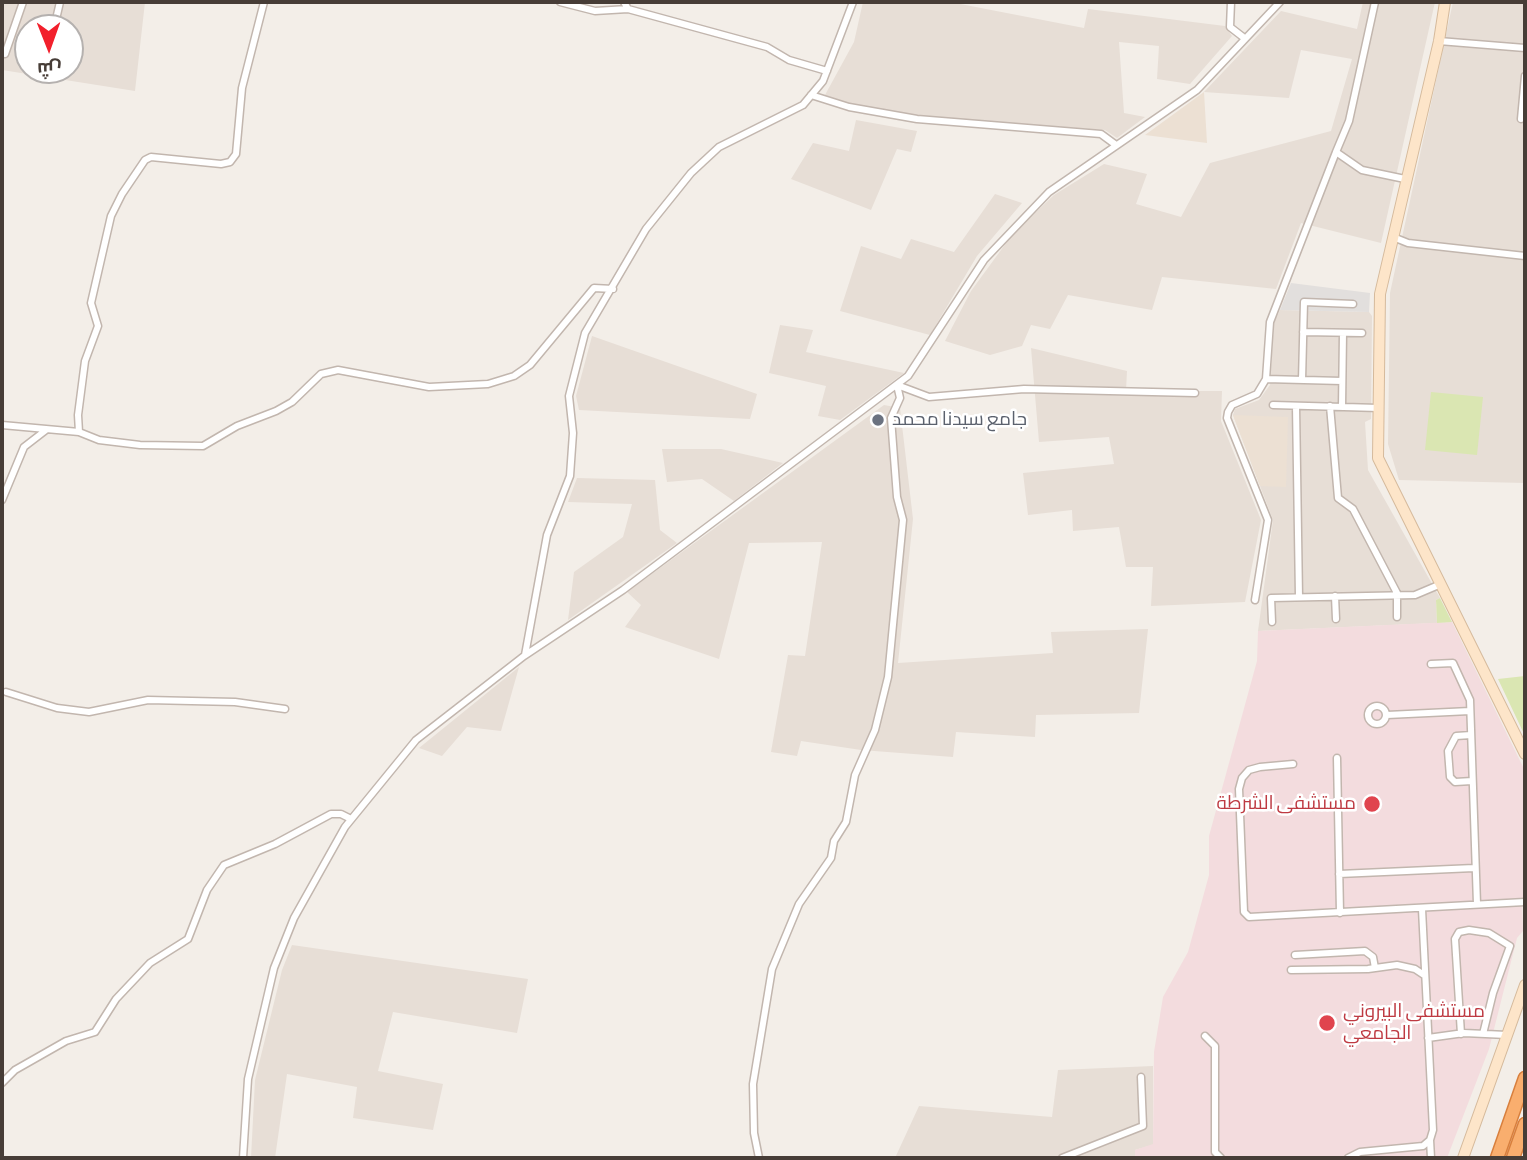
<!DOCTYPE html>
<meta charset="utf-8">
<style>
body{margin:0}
#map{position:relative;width:1527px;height:1160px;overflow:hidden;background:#f3eee8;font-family:"Sofia Sans Condensed",Cairo,sans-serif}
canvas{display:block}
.frame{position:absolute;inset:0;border:4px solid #473d37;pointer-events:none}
.north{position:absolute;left:14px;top:14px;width:70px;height:70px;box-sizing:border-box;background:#fff;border:2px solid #b5b1af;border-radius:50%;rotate:179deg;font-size:19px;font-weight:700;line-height:28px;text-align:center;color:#473d37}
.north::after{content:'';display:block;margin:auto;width:24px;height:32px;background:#f2202c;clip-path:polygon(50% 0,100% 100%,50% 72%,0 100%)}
</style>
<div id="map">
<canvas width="1527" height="1160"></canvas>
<div class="frame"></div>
<div class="north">ش</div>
</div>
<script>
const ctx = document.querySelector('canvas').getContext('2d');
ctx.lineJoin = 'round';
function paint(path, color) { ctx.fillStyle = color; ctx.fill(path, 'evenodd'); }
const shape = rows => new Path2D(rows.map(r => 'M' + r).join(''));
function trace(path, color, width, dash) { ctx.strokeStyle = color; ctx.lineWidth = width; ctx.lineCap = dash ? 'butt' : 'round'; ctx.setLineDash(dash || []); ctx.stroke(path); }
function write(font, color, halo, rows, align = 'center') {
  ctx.font = font + ' "Sofia Sans Condensed",Cairo,sans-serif'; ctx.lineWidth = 5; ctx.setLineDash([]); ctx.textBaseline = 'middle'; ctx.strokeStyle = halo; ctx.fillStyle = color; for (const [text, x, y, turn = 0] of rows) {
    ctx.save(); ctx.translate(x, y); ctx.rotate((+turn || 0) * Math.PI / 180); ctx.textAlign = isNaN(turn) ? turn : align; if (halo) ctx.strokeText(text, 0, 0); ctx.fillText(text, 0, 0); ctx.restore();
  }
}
const residential = shape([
 [2,2,145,2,135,91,2,70],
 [28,28,70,28,70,70,28,70],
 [863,2,950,2,1084,28,1088,9,1225,26,1232,36,1190,84,1157,79,1159,46,1119,42,1124,113,1145,117,1117,138,1105,130,918,117,851,105,825,95,854,42],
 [1363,2,1435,2,1381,243,1301,223,1276,289,1162,277,1152,310,1068,295,1050,329,1031,325,1022,346,990,355,945,341,971,291,1012,235,1054,195,1104,164,1147,174,1136,204,1181,217,1210,163,1331,131,1352,59,1301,50,1289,98,1204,92,1281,11,1357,29],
 [1453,2,1525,2,1525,483,1399,480,1388,444,1390,293],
 [856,120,917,131,911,152,897,149,871,210,791,179,813,143,849,151],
 [995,194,1022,203,977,256,930,335,840,311,861,246,901,259,911,239,954,252],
 [1280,310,1369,312,1372,316,1371,419,1365,422,1368,470,1440,598,1436,600,1437,623,1258,631,1273,520,1233,415,1235,409,1259,400,1270,385,1274,322],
 [780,325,813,330,806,352,904,373,840,420,818,416,826,386,769,373],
 [592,336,757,394,750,419,579,410,576,396],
 [1031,348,1127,371,1126,391,1222,391,1221,421,1261,520,1245,602,1151,606,1153,567,1126,567,1119,527,1073,531,1072,510,1028,515,1023,473,1114,464,1109,437,1039,442],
 [884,405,900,408,913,519,898,663,1053,653,1051,632,1148,629,1139,713,1036,715,1035,737,956,732,953,757,861,750,801,741,797,756,771,752,788,655,805,656,822,542,749,543,719,659,625,627,641,605,627,592],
 [662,449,721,449,783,463,734,501,702,479,667,482],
 [577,478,655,480,660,530,677,543,568,620,574,572,623,537,632,504,568,502],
 [519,667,501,731,467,727,442,756,419,748],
 [292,945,528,979,517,1033,393,1012,378,1071,443,1084,433,1130,353,1118,357,1087,287,1074,275,1158,251,1158,255,1080,282,970],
 [1153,1066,1153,1145,1135,1150,1135,1158,895,1158,919,1106,1052,1117,1058,1070]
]);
const education = shape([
 [1204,92,1207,143,1145,135],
 [1233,415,1288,417,1286,487,1260,486]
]);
const medical = shape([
 [1452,622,1525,771,1525,898,1522,899,1523,931,1517,938,1489,1049,1447,1158,1135,1158,1135,1150,1153,1144,1154,1052,1163,997,1188,952,1209,875,1209,836,1257,661,1258,631]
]);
const green = shape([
 [1431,392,1483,397,1477,455,1425,450],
 [1440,598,1452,622,1437,623,1436,600],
 [1525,676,1525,736,1498,679]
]);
const parking = shape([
 [1291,283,1370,293,1369,312,1280,310]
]);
const street = shape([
 [560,2,595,11,628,9],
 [624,2,628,9,767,47,789,60,827,71],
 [1231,2,1230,27,1243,37],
 [1375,2,1349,121,1336,152,1362,170,1405,179],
 [54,28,60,2],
 [1439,41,1525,48],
 [5,54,23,2],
 [811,95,849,107,917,119,1101,134,1116,145],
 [1521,119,1525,76],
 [1393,237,1408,243,1525,256],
 [1303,332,1362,333],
 [1266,379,1342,381],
 [1302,380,1304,302,1353,304],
 [1273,405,1379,408],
 [1296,406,1299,597],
 [1330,406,1338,498,1353,509,1397,593,1397,617],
 [1342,407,1343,333],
 [2,425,79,432,99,440,140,445,203,446,237,426,276,411,292,402,321,374,338,370,429,387,488,384,514,376,530,365,594,288,613,289],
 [79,432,78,415,85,361,98,326,91,303,111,216,122,194,145,160,151,157,221,164,230,162,236,154,242,88,264,2],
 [2,500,24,447,46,430],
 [1335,596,1336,619],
 [1255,600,1268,520,1227,418,1228,412,1232,405,1257,394,1266,379,1270,322,1336,152],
 [1272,622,1271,598,1415,595,1441,584],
 [525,655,547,535,570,476,573,433,569,396,585,333,646,229,691,173,719,147,803,105,823,81,853,2],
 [1431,664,1453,663,1470,700,1477,904],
 [6,692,57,708,89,712,148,700,235,702,285,709],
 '1368 715a9 9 0 1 1 18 0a9 9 0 1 1-18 0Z',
 [1387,715,1470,711],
 [1471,735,1456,736,1448,751,1450,777,1455,782,1472,781],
 [1337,758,1340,913],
 [1293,764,1260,767,1249,770,1242,778,1239,789,1244,912,1249,917,1525,902],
 [1339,874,1474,868],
 [1295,955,1365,951,1373,957,1375,968],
 [1291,970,1368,969,1397,965,1415,969,1424,975],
 [1461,1034,1455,939,1459,932,1469,930,1489,933,1510,946,1493,993,1483,1034],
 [1205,1036,1215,1046,1215,1152,1221,1158],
 [1428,1038,1464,1033,1507,1035],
 [2,1083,15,1070,66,1041,95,1032,116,999,150,963,188,939,207,890,224,865,275,844,331,814,341,814,351,819],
 [1430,1140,1431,1158],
 [243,1158,248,1079,274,968,294,918,345,827,416,740,524,656,623,590,908,376,984,260,1049,192,1197,90,1280,2],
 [759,1158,754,1133,753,1084,772,969,799,904,831,858,834,841,846,822,855,775,875,730,888,677,903,520,897,497,891,418,900,398,897,385,929,397,1024,389,1195,393],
 [1062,1158,1143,1126,1141,1077],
 [1348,1158,1360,1152,1423,1146,1430,1140,1433,1130,1422,909]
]);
const secondary = shape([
 [1445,2,1439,41,1380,294,1378,458,1525,754],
 [1463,1158,1525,985]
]);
const highway = shape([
 [1497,1158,1525,1078],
 [1513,1158,1525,1124]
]);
const markers = [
 [878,420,7,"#6b7280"],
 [1372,804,9,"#e0444e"],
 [1327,1023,9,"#e0444e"]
];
const worshipNames = [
 ["جامع سيدنا محمد",892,420]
];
const healthNames = [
 ["مستشفى الشرطة",1356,804],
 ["مستشفى البيروني",1343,1012,"left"],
 ["الجامعي",1343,1034,"left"]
];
paint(residential, '#e7ded6');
paint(education, '#ece0d3');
paint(medical, '#f3dcde');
paint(green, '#dae6b2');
paint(parking, '#e2dfdd');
trace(street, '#c2b6ae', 9);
trace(secondary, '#d5ba9c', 12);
trace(highway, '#d87f3d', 15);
trace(street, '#fff', 6);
trace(secondary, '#fde5c9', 10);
trace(highway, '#f9ae6e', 12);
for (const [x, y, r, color] of markers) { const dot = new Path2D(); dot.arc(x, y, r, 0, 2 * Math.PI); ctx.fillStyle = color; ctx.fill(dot); trace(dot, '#fff', 2.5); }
write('19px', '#5b616d', '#fff', worshipNames, 'left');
write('19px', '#be3a42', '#fff', healthNames, 'right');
</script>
